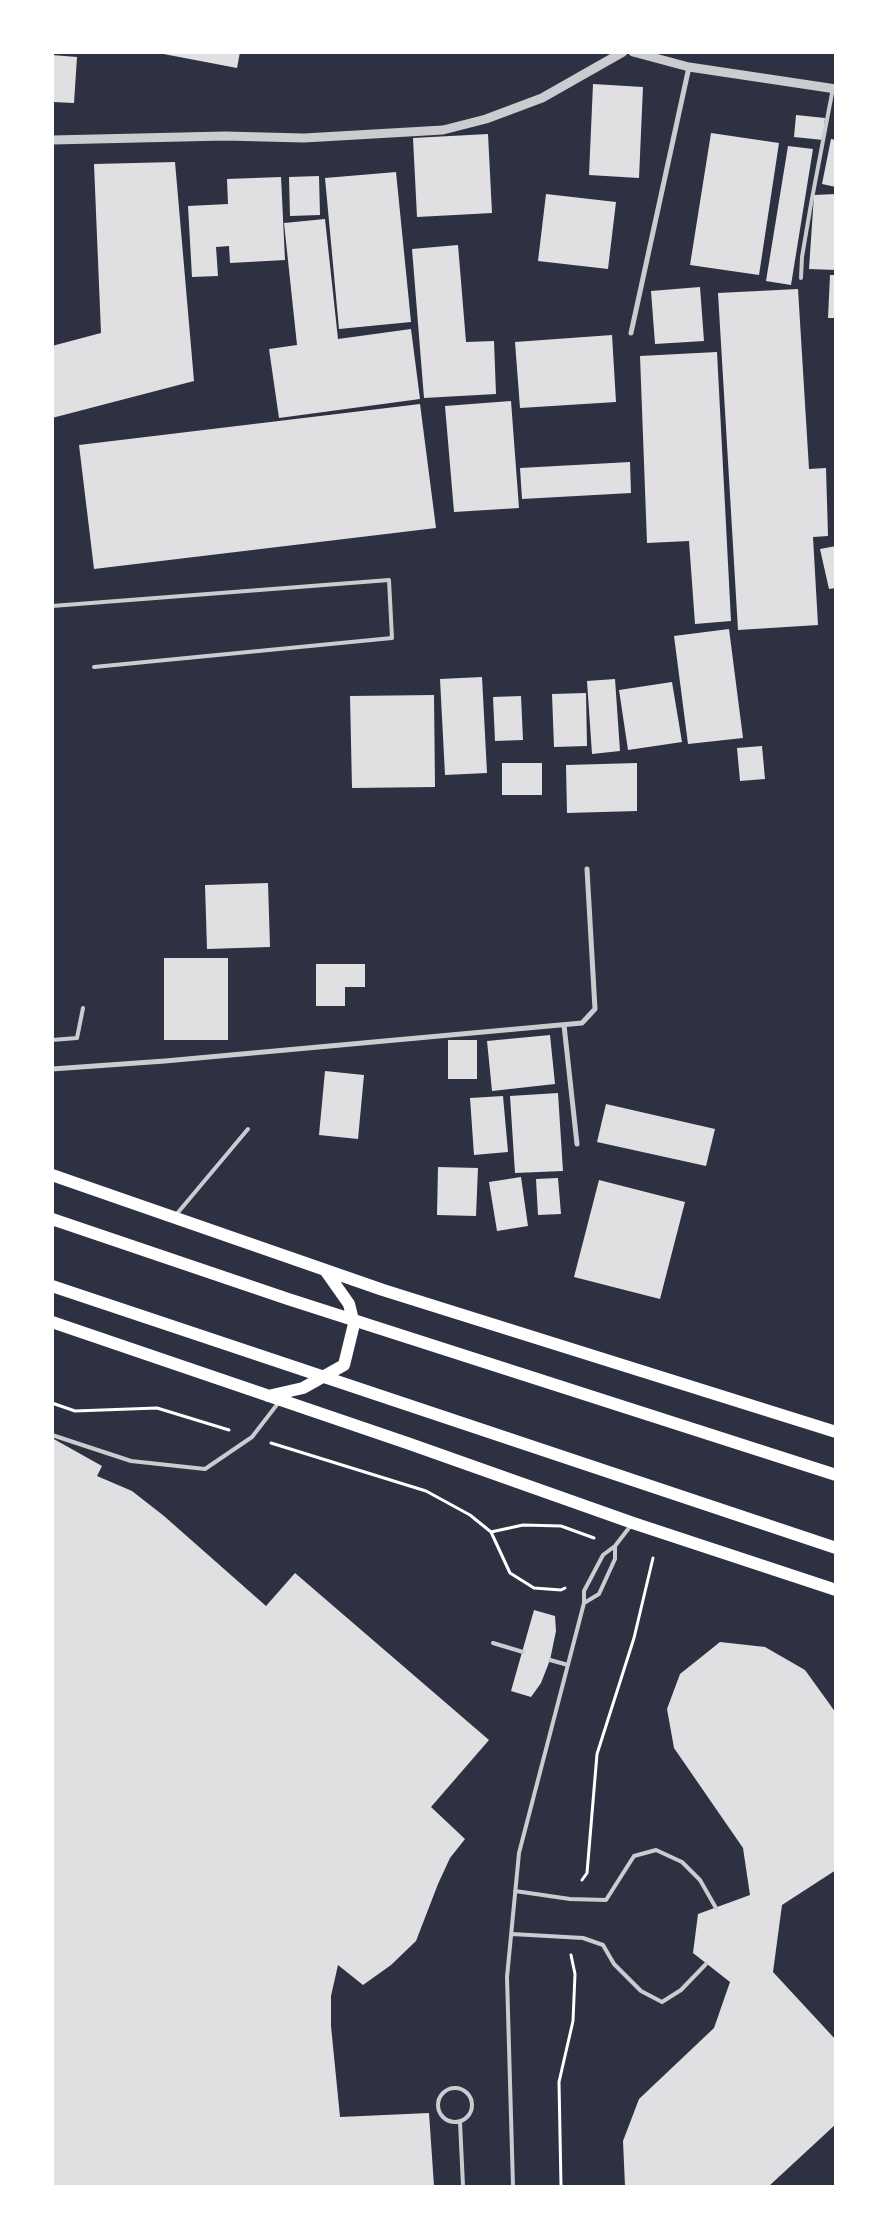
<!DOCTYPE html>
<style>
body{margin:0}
#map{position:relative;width:888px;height:2239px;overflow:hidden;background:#2d3142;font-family:"DejaVu Sans",sans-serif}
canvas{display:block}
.frame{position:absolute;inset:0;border:54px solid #fff;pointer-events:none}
</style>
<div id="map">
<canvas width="888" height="2239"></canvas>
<div class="frame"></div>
</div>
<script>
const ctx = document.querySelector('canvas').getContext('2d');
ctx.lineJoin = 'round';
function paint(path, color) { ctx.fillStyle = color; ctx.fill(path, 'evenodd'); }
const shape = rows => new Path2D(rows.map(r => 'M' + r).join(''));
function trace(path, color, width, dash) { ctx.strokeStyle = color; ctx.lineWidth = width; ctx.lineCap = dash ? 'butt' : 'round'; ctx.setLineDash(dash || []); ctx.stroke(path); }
const building = shape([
 [153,52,240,52,237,68],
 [52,55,77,57,74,103,52,102],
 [593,84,643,87,639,178,589,175],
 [796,115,825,118,823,140,794,137],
 [711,133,779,143,759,275,690,265],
 [488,134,492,213,417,217,413,138],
 [831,139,836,140,836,187,822,184],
 [788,146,813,149,791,285,766,281],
 [175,162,194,381,52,418,52,346,101,333,94,164],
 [396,172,411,322,339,329,325,178],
 [319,176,320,215,290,216,289,177],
 [281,177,285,260,230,263,229,246,216,247,218,276,192,277,188,206,228,204,227,179],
 [546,194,616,202,608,269,538,261],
 [836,194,836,270,809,269,814,195],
 [325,219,338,339,411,329,420,399,279,418,269,349,297,345,284,223],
 [458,245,466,342,494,341,496,394,424,398,412,249],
 [830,275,836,275,836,318,828,318],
 [700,287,704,341,655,344,651,291],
 [798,289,809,469,826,468,828,536,813,537,818,625,738,630,718,293],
 [612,335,616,402,520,408,515,342],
 [717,352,731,621,695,624,689,541,647,543,640,356],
 [511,401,519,508,454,512,445,406],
 [420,404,436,528,94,569,79,445],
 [630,462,631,493,522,499,520,468],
 [836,546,836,588,829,589,820,549],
 [729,629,743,738,688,744,674,636],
 [482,677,487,773,445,775,440,679],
 [615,679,620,751,592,754,587,681],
 [672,682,682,742,628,750,619,690],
 [586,693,587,746,554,747,552,694],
 [434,695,435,787,352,788,350,696],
 [521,696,523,740,495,741,493,697],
 [762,746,765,779,740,781,737,748],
 [502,763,542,763,542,795,502,795],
 [637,763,637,811,567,813,566,765],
 [268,883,270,947,207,949,205,885],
 [164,958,228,958,228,1040,164,1040],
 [316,964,365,964,365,987,345,987,345,1006,316,1006],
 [550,1035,555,1084,492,1091,487,1041],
 [448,1040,477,1040,477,1079,448,1079],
 [325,1071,364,1075,358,1139,319,1135],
 [558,1093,563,1171,515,1173,510,1096],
 [503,1096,508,1152,474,1155,470,1098],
 [606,1104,715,1129,706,1166,597,1142],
 [438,1167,478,1168,476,1216,437,1215],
 [521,1177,528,1226,497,1231,489,1182],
 [558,1178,561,1214,538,1215,536,1179],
 [599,1180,685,1202,660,1299,574,1277],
 [52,1438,102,1466,97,1476,132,1491,164,1516,266,1606,295,1573,489,1740,431,1807,465,1839,450,1858,438,1884,416,1941,391,1965,363,1985,338,1965,331,1996,331,2026,340,2117,429,2113,434,2186,52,2186],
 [534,1610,555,1616,556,1631,550,1660,541,1683,531,1697,511,1691],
 [720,1642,765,1647,805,1670,836,1713,836,1870,782,1905,773,1972,836,2040,836,2124,769,2186,625,2186,623,2141,639,2099,714,2028,730,1982,693,1953,698,1914,750,1895,743,1848,674,1748,667,1709,680,1674]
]);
const path = shape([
 [52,1403,75,1411,157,1408,229,1430],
 [271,1443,426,1491,470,1515,491,1532,523,1525,561,1526,594,1538],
 [491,1532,510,1573,534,1588,561,1590,565,1588],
 [582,1880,587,1873,597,1754,634,1638,653,1558],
 [561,2186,559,2082,573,2021,575,1974,571,1955]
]);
const service = shape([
 [801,278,802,257,811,204,833,88],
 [52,606,389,580,392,638,94,667],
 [52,1040,77,1038,83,1008],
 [175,1216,248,1129],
 [52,1435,131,1461,205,1469,252,1437,279,1402],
 [584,1603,599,1594,615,1559,615,1546],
 [493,1643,523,1652],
 [550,1660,568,1665],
 [515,1891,570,1899,606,1900,634,1856,656,1850,682,1862,700,1880,716,1908],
 [512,1934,583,1938,603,1945,614,1964,641,1991,662,2002,681,1990,706,1964],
 '438 2105a17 17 0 1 1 34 0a17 17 0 1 1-34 0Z',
 [460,2122,463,2186],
 [513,2186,507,1977,519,1853,584,1603,584,1591,603,1555,615,1546,632,1524]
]);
const minor = shape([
 [631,333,689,67],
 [564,1025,577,1144],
 [52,1069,165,1061,582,1023,595,1009,587,869]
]);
const tertiary = shape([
 [633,52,689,67,836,89],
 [52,140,225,136,304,138,443,130,486,119,542,98,623,52]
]);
const primary = shape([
 [52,1175,383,1290,836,1432],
 [52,1219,288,1299,836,1475],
 [52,1286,836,1548],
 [52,1322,410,1444,633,1523,836,1590],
 [268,1396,303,1388,344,1365,354,1324,349,1304,325,1270]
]);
paint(building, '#e0e0e3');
trace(path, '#fff', 3);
trace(service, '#caccd0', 4);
trace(minor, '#caccd0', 5);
trace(tertiary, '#caccd0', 9);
trace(primary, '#fff', 12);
</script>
